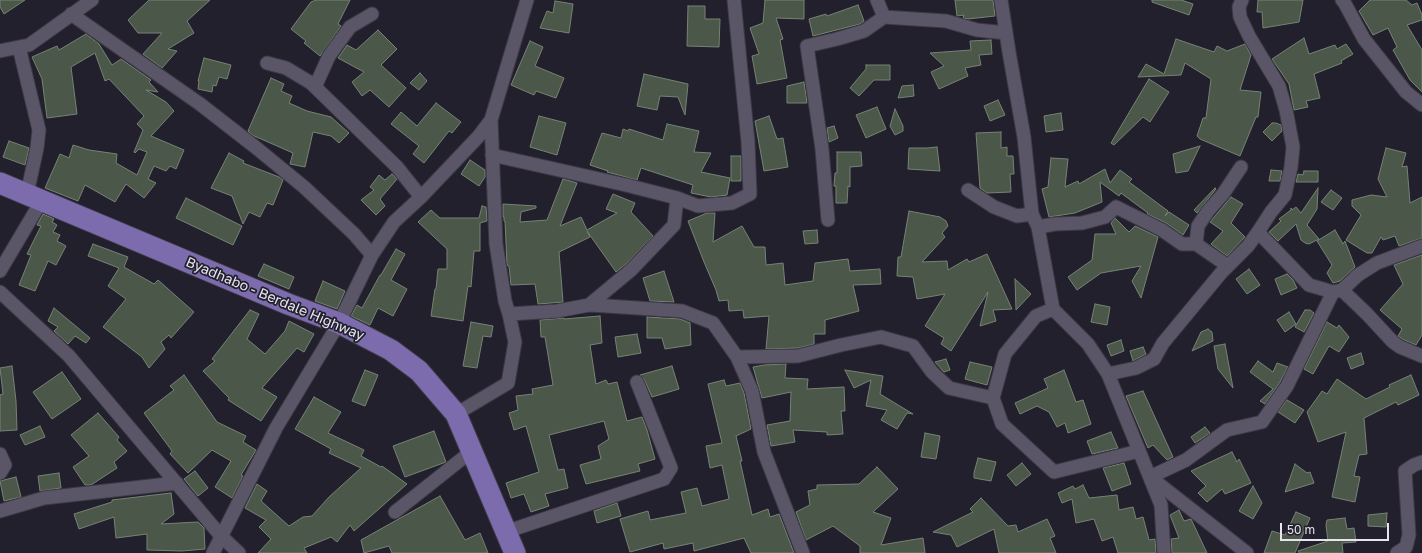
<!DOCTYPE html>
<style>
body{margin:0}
#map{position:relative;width:1422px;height:553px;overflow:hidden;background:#23202e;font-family:"Golos Text",sans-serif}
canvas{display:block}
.scale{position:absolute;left:1280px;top:523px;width:109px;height:18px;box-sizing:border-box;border:2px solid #e6e4ee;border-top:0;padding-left:5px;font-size:12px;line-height:14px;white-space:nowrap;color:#e6e4ee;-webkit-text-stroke:3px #23202e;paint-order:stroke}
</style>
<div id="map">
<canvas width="1422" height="553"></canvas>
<div class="scale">50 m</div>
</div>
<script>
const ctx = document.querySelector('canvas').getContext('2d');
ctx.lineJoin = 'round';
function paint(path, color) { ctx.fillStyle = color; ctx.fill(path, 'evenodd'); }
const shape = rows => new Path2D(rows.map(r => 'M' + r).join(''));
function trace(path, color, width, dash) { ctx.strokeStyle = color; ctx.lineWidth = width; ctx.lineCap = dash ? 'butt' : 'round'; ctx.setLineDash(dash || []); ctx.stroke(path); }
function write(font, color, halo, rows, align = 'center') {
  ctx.font = font + ' "Golos Text",sans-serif'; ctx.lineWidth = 3.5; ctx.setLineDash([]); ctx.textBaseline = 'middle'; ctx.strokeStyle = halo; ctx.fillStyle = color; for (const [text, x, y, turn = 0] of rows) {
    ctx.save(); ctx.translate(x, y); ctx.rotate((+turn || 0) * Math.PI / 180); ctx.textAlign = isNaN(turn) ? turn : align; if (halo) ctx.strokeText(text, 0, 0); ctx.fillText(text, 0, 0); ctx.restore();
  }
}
const building = shape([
 [0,0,25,0,4,14,0,7,0,0],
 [149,0,210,0,187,21,194,33,168,49,177,51,162,68,143,54,162,33,138,33,128,20,149,0],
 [316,0,350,0,338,24,341,26,320,56,304,43,306,41,291,29,311,2,316,0],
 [765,0,804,0,804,19,776,18,783,39,780,40,787,78,757,84,752,56,759,54,750,28,763,23,765,0],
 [955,0,993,0,995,16,968,19,963,18,964,15,957,16,955,0],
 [1152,0,1181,0,1193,4,1189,15,1152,2,1152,0],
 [1258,0,1303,0,1299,22,1263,28,1262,12,1257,12,1258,0],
 [1370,0,1406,0,1412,5,1417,3,1422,15,1422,20,1407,25,1422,50,1422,92,1410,80,1393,50,1397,47,1388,28,1373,35,1359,11,1370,0],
 [555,1,573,4,569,33,540,28,547,11,553,13,555,1],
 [858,5,864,21,860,24,813,36,809,19,826,14,827,16,858,5],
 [688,6,705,6,705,19,720,19,719,47,687,46,688,6],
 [378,30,397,49,381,65,406,88,389,107,370,90,362,96,352,82,364,72,338,58,347,45,356,50,378,30],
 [86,34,99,44,112,65,121,59,151,80,149,82,158,92,146,90,166,102,174,111,151,136,184,150,176,169,170,166,166,171,154,166,148,179,156,183,144,198,126,184,115,202,85,185,78,201,45,188,60,154,69,158,73,145,89,150,117,154,116,163,137,175,147,152,139,149,135,153,134,152,143,130,137,124,144,116,109,79,105,81,95,53,71,67,77,114,47,118,42,79,32,57,57,46,59,50,86,34],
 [1304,38,1309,54,1335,45,1337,49,1346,44,1353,54,1341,61,1342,63,1314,74,1320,98,1306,101,1308,107,1294,110,1289,84,1272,59,1304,38],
 [1176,39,1214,52,1217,46,1227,51,1245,44,1251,55,1240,90,1261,92,1258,117,1256,117,1240,156,1200,139,1197,136,1203,118,1206,118,1211,79,1185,63,1181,75,1138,77,1146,64,1164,74,1176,39],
 [991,40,992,54,979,55,981,65,965,68,968,76,939,89,931,72,944,66,930,53,971,50,970,41,991,40],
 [530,41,543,47,535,66,564,78,556,98,536,91,534,95,511,85,530,41],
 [204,58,231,65,227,79,219,77,216,86,213,85,212,92,198,89,199,81,198,81,204,58],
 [866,65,890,65,890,80,874,80,859,96,850,88,866,69,866,65],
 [420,73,427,81,419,90,410,83,420,73],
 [644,74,688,84,685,115,678,97,660,96,657,110,637,106,644,74],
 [271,78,284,84,281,91,292,96,289,103,307,111,331,117,349,133,339,143,331,136,313,132,305,167,290,164,293,153,252,135,248,131,271,78],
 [1149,79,1169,92,1150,122,1143,117,1114,145,1111,143,1149,79],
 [804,82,807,103,787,103,787,86,804,82],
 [913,85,914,96,898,98,902,86,913,85],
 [998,100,1005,115,990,121,984,106,998,100],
 [436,103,461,122,452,133,449,131,424,163,413,154,419,146,391,124,401,112,417,126,436,103],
 [877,107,886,129,866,138,856,115,877,107],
 [895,109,903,126,903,131,895,135,890,126,895,109],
 [1061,113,1063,130,1046,132,1044,116,1061,113],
 [539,116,566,123,557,155,530,147,539,116],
 [769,116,777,139,783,138,788,167,764,171,755,121,769,116],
 [1272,123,1276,123,1281,125,1282,131,1272,141,1263,132,1272,123],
 [667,124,699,131,694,152,711,153,701,172,730,178,727,195,711,197,691,193,693,185,641,168,637,180,607,172,608,171,590,165,602,133,621,138,623,129,628,131,629,129,663,140,667,124],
 [834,126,838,138,829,142,827,128,834,126],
 [1001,132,1001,148,1007,147,1007,156,1013,156,1014,174,1010,174,1011,192,987,193,980,188,976,133,1001,132],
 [9,141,29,148,25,165,3,157,9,141],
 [1200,146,1188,171,1176,173,1173,154,1200,146],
 [937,147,940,171,908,169,909,148,927,148,937,147],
 [1386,148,1406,153,1402,167,1407,166,1410,203,1422,197,1422,238,1399,246,1395,236,1383,240,1381,237,1372,253,1367,253,1346,240,1361,215,1352,206,1352,200,1371,195,1387,197,1378,179,1386,148],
 [837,152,861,152,862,166,850,167,850,187,848,186,847,203,836,203,836,186,834,186,835,173,837,173,837,152],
 [229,153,244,161,243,163,279,177,283,180,273,205,267,203,260,217,249,212,243,224,232,196,211,188,229,153],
 [731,156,741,156,741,181,731,181,731,156],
 [1051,158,1068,159,1065,187,1078,181,1079,184,1105,169,1110,183,1120,170,1132,179,1129,182,1168,211,1165,216,1169,212,1189,225,1183,235,1166,223,1147,214,1148,213,1121,193,1119,196,1100,182,1102,202,1075,213,1049,217,1042,189,1048,187,1051,158],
 [470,160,485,170,485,177,479,186,461,174,470,160],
 [1271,170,1282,171,1280,181,1269,181,1271,170],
 [1304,171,1318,171,1318,182,1296,182,1298,174,1303,175,1304,171],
 [392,174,397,179,380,199,385,206,376,215,361,200,374,190,370,187,379,175,385,180,392,174],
 [563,179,577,183,560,226,581,217,587,230,617,213,606,209,613,194,635,203,631,212,653,236,626,264,616,272,587,231,590,237,559,252,563,302,538,304,535,284,511,285,509,266,507,265,505,221,504,221,504,217,503,217,503,204,536,206,536,208,521,212,520,222,547,220,563,179],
 [1215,188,1216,189,1197,213,1194,210,1215,188],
 [1318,188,1317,209,1307,225,1319,239,1309,244,1305,243,1301,240,1296,224,1278,241,1269,232,1281,221,1279,219,1291,210,1291,208,1292,210,1296,207,1301,213,1318,188],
 [1331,190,1342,198,1333,210,1321,202,1331,190],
 [1231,197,1243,204,1231,223,1245,237,1227,256,1211,244,1223,231,1210,222,1231,197],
 [186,198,242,226,233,245,176,218,186,198],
 [482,206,486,207,487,221,480,223,480,251,474,251,471,287,468,286,463,321,431,316,435,289,436,289,438,269,447,269,447,249,418,222,431,210,440,218,479,218,482,206],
 [909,211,940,217,946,221,948,226,942,233,945,237,922,262,947,261,948,270,967,259,969,262,987,254,1012,309,993,310,996,321,980,326,988,292,951,351,941,344,944,338,925,326,945,294,917,299,913,277,897,276,898,257,901,257,909,211],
 [707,213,715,213,713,242,742,226,754,247,765,247,766,265,783,263,785,285,813,281,815,263,848,259,850,271,880,269,881,284,853,285,859,311,825,320,825,334,814,334,814,344,798,348,766,349,769,316,744,318,743,310,729,311,728,300,719,301,716,290,704,262,688,221,707,213],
 [43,214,54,219,52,222,57,225,53,232,60,235,57,241,66,246,56,265,48,261,35,291,19,285,31,255,27,254,41,226,37,225,43,214],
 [1115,218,1129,232,1135,226,1158,237,1141,298,1132,281,1141,266,1101,273,1077,290,1068,277,1092,260,1095,234,1116,234,1111,223,1115,218],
 [817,230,818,243,805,244,803,231,817,230],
 [1335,230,1343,244,1345,241,1355,267,1340,281,1333,283,1327,273,1332,265,1317,241,1335,230],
 [93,244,128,257,124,267,154,284,158,280,194,312,171,338,169,335,161,342,165,349,149,368,142,357,103,327,126,299,108,286,119,268,88,256,93,244],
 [396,249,405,254,391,280,407,289,393,316,378,308,370,325,351,316,357,305,362,308,380,275,381,275,396,249],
 [1422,255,1422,335,1416,345,1404,340,1398,336,1402,329,1380,310,1403,284,1394,265,1422,255],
 [264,264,294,277,289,289,258,276,264,264],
 [1249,269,1260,285,1247,294,1236,279,1249,269],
 [664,271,674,302,650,301,643,278,664,271],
 [1287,274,1293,280,1297,288,1281,295,1275,279,1287,274],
 [1015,279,1031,294,1016,310,1015,279],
 [323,281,345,291,337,309,315,301,323,281],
 [1095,304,1110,307,1107,325,1091,322,1095,304],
 [54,308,90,338,86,343,75,336,68,344,54,331,58,327,48,321,54,308],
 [250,310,259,314,247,339,265,354,285,331,289,321,314,334,304,352,297,348,262,388,277,397,261,421,228,400,229,398,203,371,215,361,212,359,250,310],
 [1305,310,1310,310,1314,313,1304,332,1295,327,1305,310],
 [1289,312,1296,324,1285,332,1277,320,1289,312],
 [600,316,602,343,590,345,596,384,606,380,608,384,617,382,627,421,642,417,647,430,655,459,638,464,640,471,586,484,580,465,601,459,598,446,609,439,604,421,549,435,558,470,564,469,568,488,545,494,549,506,531,512,524,494,511,498,506,483,539,472,526,426,514,430,509,413,518,410,516,396,533,394,532,389,553,385,545,337,541,337,540,320,564,318,564,319,600,316],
 [647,317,680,319,690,323,691,345,665,349,662,338,647,338,647,317],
 [471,322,493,326,491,337,483,336,477,368,463,366,471,322],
 [1327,322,1337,328,1339,325,1349,337,1339,352,1329,346,1313,374,1304,369,1327,322],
 [1208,329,1212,332,1213,341,1192,351,1201,332,1208,329],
 [637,334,641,353,618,357,615,337,637,334],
 [1121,340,1124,351,1111,356,1107,345,1121,340],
 [1225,344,1233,388,1218,369,1214,346,1225,344],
 [1143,347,1146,354,1133,361,1130,351,1143,347],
 [1361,353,1364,364,1351,369,1347,358,1361,353],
 [946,359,950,370,944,372,935,362,946,359],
 [1258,361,1273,372,1277,363,1288,367,1280,382,1265,404,1260,401,1273,389,1250,372,1258,361],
 [970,362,992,367,987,385,965,379,970,362],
 [786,364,785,378,808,379,807,389,844,387,845,411,841,411,843,434,827,435,827,432,793,430,795,442,771,446,767,425,790,421,791,392,762,398,753,367,764,365,786,364],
 [12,366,16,401,17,430,0,431,0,395,3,394,0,368,12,366],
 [672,366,679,389,652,397,644,379,640,375,672,366],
 [365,370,378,375,365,406,352,401,365,370],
 [845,370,883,376,880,394,913,414,907,413,897,429,881,420,887,410,866,406,871,380,854,388,845,370],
 [1064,370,1076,402,1083,400,1091,424,1068,433,1065,423,1057,427,1049,412,1037,406,1020,414,1015,403,1048,388,1044,379,1064,370],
 [62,372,81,399,52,419,33,392,62,372],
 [184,375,217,422,246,436,243,442,256,450,241,475,243,476,232,498,215,487,231,461,212,450,188,473,170,454,172,451,144,413,174,390,170,386,184,375],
 [1411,375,1419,395,1398,405,1396,402,1364,418,1367,454,1359,455,1354,476,1360,477,1355,502,1332,497,1346,432,1318,442,1307,412,1322,391,1327,394,1337,379,1366,399,1390,387,1389,385,1411,375],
 [724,380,726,386,740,383,744,393,751,429,736,436,742,461,740,461,752,515,768,509,770,517,779,514,794,553,751,553,744,538,694,551,693,543,664,549,663,543,630,552,620,519,648,511,650,520,686,513,681,492,697,488,702,506,729,499,722,465,710,468,706,446,722,443,708,384,724,380],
 [1143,391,1173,457,1167,460,1153,445,1148,448,1126,396,1143,391],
 [314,397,341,412,328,433,364,450,361,456,381,467,382,466,407,484,354,531,350,525,337,542,331,537,304,548,307,553,258,553,271,539,259,527,266,520,245,508,257,484,267,491,261,501,289,526,303,517,312,516,329,497,361,468,329,453,331,449,295,429,314,397],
 [1287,400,1304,410,1295,423,1278,412,1287,400],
 [98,413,119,437,117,440,127,451,114,462,117,468,91,485,85,485,73,467,89,456,71,435,98,413],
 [40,426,45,437,25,445,20,435,40,426],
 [1205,427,1210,433,1195,443,1191,437,1205,427],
 [434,431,446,462,405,477,393,446,434,431],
 [1111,432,1118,448,1092,454,1087,441,1111,432],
 [925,433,940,436,936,459,921,457,925,433],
 [1232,452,1237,462,1239,459,1251,483,1225,494,1222,489,1207,502,1198,493,1206,486,1191,471,1232,452],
 [978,458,996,462,991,481,974,478,974,473,978,458],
 [1022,463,1031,474,1016,486,1007,475,1022,463],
 [1124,463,1131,484,1112,491,1103,468,1124,463],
 [1295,464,1307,473,1310,472,1314,483,1285,492,1295,464],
 [877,467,898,489,873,512,891,518,881,545,923,538,925,553,860,553,860,546,833,526,806,540,796,512,810,505,808,491,817,489,817,485,859,484,877,467],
 [195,471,208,488,198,496,184,479,195,471],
 [59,473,61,488,40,491,38,476,59,473],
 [16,477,21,497,4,501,0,481,16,477],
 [1083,485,1089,498,1117,495,1119,510,1133,507,1136,519,1143,517,1149,540,1155,539,1156,553,1118,553,1113,537,1102,541,1094,519,1076,523,1072,499,1062,503,1058,493,1073,486,1075,489,1083,485],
 [1253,486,1262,503,1253,519,1239,511,1253,486],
 [171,493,174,514,161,524,198,522,204,528,205,549,182,551,147,550,147,534,116,538,114,517,79,529,74,514,112,502,112,500,171,493],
 [440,496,465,540,480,533,488,553,392,553,389,546,364,553,361,540,440,496],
 [981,498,1008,526,1016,525,1018,532,1047,519,1055,536,1050,538,1056,553,999,553,994,529,957,547,951,535,933,532,973,512,970,509,981,498],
 [617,503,621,516,597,523,594,511,617,503],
 [1179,510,1184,521,1191,519,1207,553,1172,553,1171,539,1179,538,1170,515,1179,510],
 [1296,512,1310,518,1295,553,1264,553,1272,531,1285,535,1296,512],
 [1387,513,1386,527,1368,526,1368,515,1387,513],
 [1345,518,1347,529,1354,528,1356,542,1342,543,1343,553,1299,553,1298,551,1328,541,1326,525,1327,520,1345,518]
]);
const minor = shape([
 [877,0,884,17],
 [1001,0,1009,52,1024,137,1032,214,1038,227,1053,309,1088,344,1108,374,1161,505,1164,553],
 [1342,0,1344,2,1364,39,1406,92,1422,105],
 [71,14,200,104,254,146,304,187,354,234,372,255],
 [19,47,39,130,37,148,27,194],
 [0,51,29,45,92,0],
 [267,63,286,68,311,83,397,167,421,197],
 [315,87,329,56,350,27,372,14],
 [492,155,626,185,677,198,698,206,732,203,750,194,748,142,734,0],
 [968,190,994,207,1017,216,1032,214],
 [828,220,822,149,807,46,837,39,864,31,884,17,946,21,977,30,1006,33],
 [1038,227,1055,224,1082,223,1105,217,1116,207,1162,230,1182,244,1196,244,1228,266],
 [1258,232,1309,285,1333,292,1342,290,1367,314,1393,342,1400,347,1422,356],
 [1196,244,1198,226,1208,211,1223,194,1241,167],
 [0,271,42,200],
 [1342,290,1358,275,1377,263,1422,246],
 [0,292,69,356,221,536,239,553],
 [589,305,631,270,674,225,677,198],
 [509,314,557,311,589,305,607,306,682,311,713,323,737,357,752,391,764,452,803,553],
 [737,357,798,356,841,345,881,337,913,346,932,372,949,388,993,398,1002,424,1054,472,1139,451],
 [1108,374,1136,368,1154,359,1163,343,1221,273,1248,246,1258,232,1271,212,1285,195,1291,167,1293,147,1286,110,1279,86,1249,36,1240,17,1239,7,1242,0],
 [993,398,1005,354,1036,316,1053,309],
 [456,414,508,383,515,342,509,314,505,301,496,244,491,120,527,0],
 [0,454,5,465,0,473],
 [0,511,44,498,177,483],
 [395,512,473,450],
 [505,532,664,479,671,468,637,382],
 [213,553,276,428,339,323,372,255,394,222,421,197,478,137,491,120],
 [1247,553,1150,477,1186,460,1227,430,1262,422,1287,386,1333,292],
 [1397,553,1406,547,1409,535,1405,471,1414,465,1422,462]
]);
const primary = shape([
 [0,183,288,304,339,323,391,350,419,371,456,414,515,553]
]);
const streetNames = [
 ["Byadhabo - Berdale Highway",275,299,23]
];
paint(building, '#4b5749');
trace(building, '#768374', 1);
trace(minor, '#3d3a46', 15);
trace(primary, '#3d3a46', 23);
trace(minor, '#5a5667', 13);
trace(primary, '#7d6cad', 21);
write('14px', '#e6e4ee', '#23202e', streetNames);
</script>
